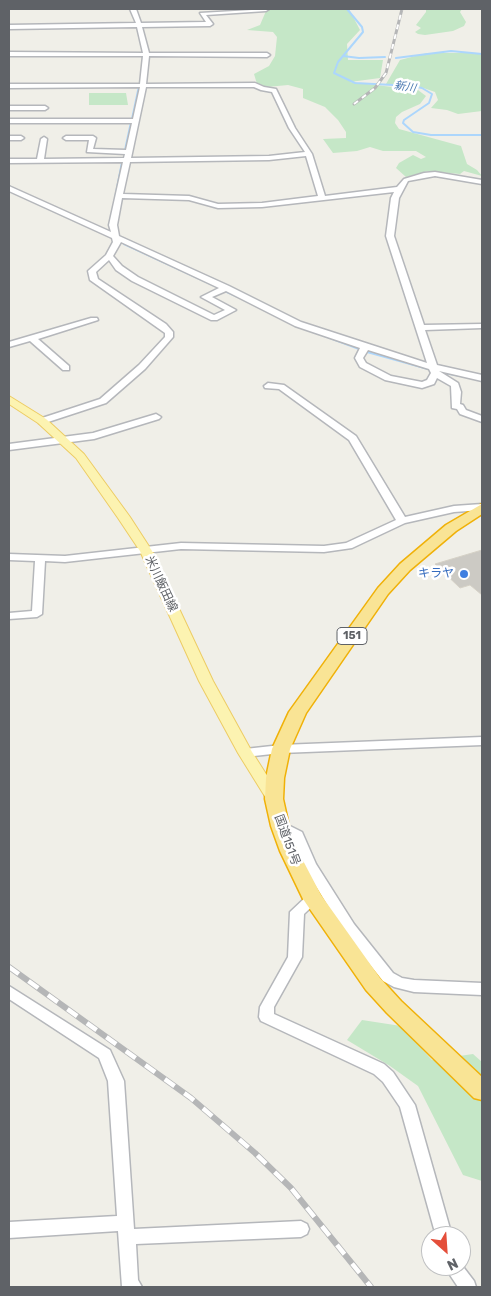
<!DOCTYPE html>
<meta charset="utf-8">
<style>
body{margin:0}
#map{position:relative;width:491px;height:1296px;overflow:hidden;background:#f0efe8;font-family:Rubik,sans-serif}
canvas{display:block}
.frame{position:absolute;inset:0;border:10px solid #5f6267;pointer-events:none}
.north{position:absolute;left:421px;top:1226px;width:50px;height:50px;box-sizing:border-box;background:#fff;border:1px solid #bfc0c2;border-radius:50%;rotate:154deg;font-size:14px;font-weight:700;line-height:20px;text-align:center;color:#5f6267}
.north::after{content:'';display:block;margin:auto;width:18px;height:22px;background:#e44e3a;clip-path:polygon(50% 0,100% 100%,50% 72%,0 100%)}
</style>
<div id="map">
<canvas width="491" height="1296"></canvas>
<div class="frame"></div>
<div class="north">N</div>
</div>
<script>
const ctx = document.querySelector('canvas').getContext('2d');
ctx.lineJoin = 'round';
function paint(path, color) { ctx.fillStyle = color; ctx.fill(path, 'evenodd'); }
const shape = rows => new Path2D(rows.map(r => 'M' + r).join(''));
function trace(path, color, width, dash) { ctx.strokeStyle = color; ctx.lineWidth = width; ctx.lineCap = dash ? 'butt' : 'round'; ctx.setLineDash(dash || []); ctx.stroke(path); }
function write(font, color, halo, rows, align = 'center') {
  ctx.font = font + ' Rubik,"Noto Sans JP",sans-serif'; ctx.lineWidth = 5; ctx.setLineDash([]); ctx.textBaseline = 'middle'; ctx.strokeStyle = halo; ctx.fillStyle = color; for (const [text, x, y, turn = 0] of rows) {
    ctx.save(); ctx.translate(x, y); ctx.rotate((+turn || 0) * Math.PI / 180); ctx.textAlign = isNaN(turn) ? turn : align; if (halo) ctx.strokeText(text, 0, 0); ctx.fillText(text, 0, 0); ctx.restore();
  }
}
const green = shape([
 [270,9,349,9,360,30,347,44,348,60,383,60,380,78,350,82,418,90,426,96,420,104,402,112,396,117,395,123,399,129,461,146,467,164,477,170,482,176,464,171,460,174,428,171,406,177,396,168,399,163,413,155,421,159,426,157,416,151,383,151,370,147,357,151,333,153,323,139,346,138,346,132,338,120,325,107,303,98,303,89,288,85,267,87,257,84,254,74,269,66,275,56,277,37,273,32,247,30,260,25,266,11],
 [426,9,462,9,460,12,466,22,464,26,453,31,425,35,418,34,415,32,421,28,416,25,426,12],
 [427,53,482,53,482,111,458,114,447,110,431,108,438,100,435,92,412,84,386,84,400,60],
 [89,93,126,93,128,105,89,105],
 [362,1020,401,1026,432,1060,473,1054,482,1062,482,1181,463,1175,418,1086,390,1066,347,1040]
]);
const streamFar1 = shape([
 [347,9,362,27,363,32,338,62,334,73,355,83,412,86,422,88,432,94,429,103,404,120,403,123,413,132,431,135,482,135],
 [343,56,359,58,385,57],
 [396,58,451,51,482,54],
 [132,119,139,86],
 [125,150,131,122],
 [113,209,122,162],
 [124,244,215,286],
 [227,292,238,297],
 [314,332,359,349]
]);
const stream = shape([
 [356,347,360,349],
 [368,352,429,369],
 [436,371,467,377]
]);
const building = shape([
 [482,550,482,595,470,585,460,588,435,564,482,550]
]);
const minor = shape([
 [130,9,136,9,141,23,206,22,200,13,269,9,266,11,206,15,213,24,210,26,142,27,149,53,267,53,270,55,267,57,149,56,146,84,255,83,264,87,276,89,295,128,312,154,325,196,397,187,404,179,424,173,435,172,482,180,482,184,435,176,408,181,399,198,394,236,424,325,482,324,482,328,425,330,437,365,482,375,482,381,439,371,458,383,461,392,460,404,463,405,466,410,482,416,482,422,460,414,457,409,452,408,451,386,437,378,434,384,422,388,385,380,360,367,355,358,360,348,295,326,226,291,212,297,236,310,217,320,211,320,132,281,116,270,109,260,96,272,98,279,166,324,173,332,173,337,145,369,106,403,45,423,39,423,39,419,100,399,139,365,165,337,165,333,90,280,88,271,106,255,113,242,112,238,9,191,9,186,11,187,111,232,109,225,123,162,9,163,9,159,37,159,41,139,44,137,47,139,44,159,124,158,125,154,87,152,89,140,66,140,63,138,66,136,93,136,96,138,93,149,126,150,132,123,9,123,9,119,133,119,140,87,9,88,9,84,140,84,143,56,9,56,9,52,143,53,137,27,9,29,9,25,136,23,130,9],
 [146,87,254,87,261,90,272,92,289,128,305,152,269,156,131,158,146,87],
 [306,156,318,196,262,203,218,204,189,196,123,194,130,162,269,160,306,156],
 [394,192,391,198,386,236,427,363,301,322,229,286,119,236,117,225,122,198,189,200,218,208,262,207,394,192],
 [121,242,219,288,201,297,225,310,214,315,138,277,122,266,113,256,121,242],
 [368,350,429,369,431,373,427,380,422,382,391,376,366,363,363,358,368,350],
 [9,106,45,106,48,108,45,110,9,110,9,106],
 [9,136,21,136,24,138,21,140,9,140,9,136],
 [91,318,97,318,98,320,38,339,69,366,69,370,63,370,30,341,9,347,9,342,91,318],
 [268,383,284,385,356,436,405,517,454,506,482,504,482,510,454,512,405,523,352,548,324,552,181,549,65,562,45,561,42,614,37,617,9,619,9,613,32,611,35,561,9,560,9,554,65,556,181,543,324,546,346,543,396,520,349,440,279,389,265,388,264,386,268,383],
 [156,414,161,417,159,419,94,439,9,450,9,444,93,433,156,414],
 [482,737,482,745,281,753,245,757,241,756,239,753,241,750,245,749,281,745,482,737],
 [280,821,302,832,316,864,354,924,393,973,402,978,414,980,482,983,482,995,414,992,394,987,383,981,344,932,303,865,292,838,275,829,274,826,275,823,280,821],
 [313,894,318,895,320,899,304,914,302,957,274,1007,274,1014,384,1064,393,1072,415,1105,452,1236,436,1236,400,1107,383,1082,374,1074,261,1021,259,1017,260,1007,288,957,290,912,308,895,313,894],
 [9,986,110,1050,124,1081,134,1229,301,1221,307,1224,309,1229,307,1234,301,1237,136,1244,138,1280,142,1287,122,1287,118,1231,9,1238,9,1222,117,1216,108,1081,99,1058,9,999,9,986],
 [461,1264,474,1281,476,1287,458,1287,444,1266,461,1266,461,1264]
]);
const major = shape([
 [9,396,46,419,84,454,130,517,152,551,213,681,252,752,282,799,279,803,274,804,269,803,238,753,199,681,140,551,118,518,76,458,38,423,9,404,9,396]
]);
const highway = shape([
 [482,504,482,514,456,531,410,570,388,594,306,713,290,749,284,778,283,799,289,826,298,851,321,895,380,978,401,1001,482,1077,482,1100,474,1098,387,1013,366,990,303,899,280,851,271,826,265,799,266,778,272,749,289,712,378,588,400,564,446,525,482,504]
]);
const railFar1 = shape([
 [354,104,375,88,386,73,402,9]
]);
const rail = shape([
 [9,967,191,1098,255,1153,291,1188,371,1287]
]);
const markers = [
 [464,574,5,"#3f7fe0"]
];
const farWaternames = [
 ["新川",405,87,9]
];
const shields = [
 [352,636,30]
];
const shieldNames = [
 ["151",352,636]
];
const shopNames = [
 ["キラヤ",454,574]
];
const streetNames = [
 ["米川飯田線",161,584,65],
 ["国道151号",287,840,70]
];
paint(green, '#c5e7c7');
trace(streamFar1, '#acd6fc', 2);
trace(stream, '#acd6fc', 2.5);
paint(building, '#cccac4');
trace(building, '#d5d1c6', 1);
trace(minor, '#b5b7bb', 3);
trace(major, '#edcc64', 2);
trace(highway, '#f0b108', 3);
paint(minor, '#fff');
paint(major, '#fcf3b1');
paint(highway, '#f9e495');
trace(railFar1, '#b5b6b7', 3);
trace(rail, '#b5b6b7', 6);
trace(railFar1, '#fff', 2, [5]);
trace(rail, '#fff', 4.5, [12]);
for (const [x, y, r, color] of markers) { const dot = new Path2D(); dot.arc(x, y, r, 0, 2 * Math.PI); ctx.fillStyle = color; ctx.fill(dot); trace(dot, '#fff', 2); }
write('italic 11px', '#4776af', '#fff', farWaternames);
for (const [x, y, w] of shields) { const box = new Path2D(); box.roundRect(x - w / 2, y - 8.5, w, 17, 4); ctx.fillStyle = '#fff'; ctx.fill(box); trace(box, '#5f6267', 1); }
write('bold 11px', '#5f6267', null, shieldNames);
write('12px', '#366cbe', '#fff', shopNames, 'right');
write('12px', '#5f6267', '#fff', streetNames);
</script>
